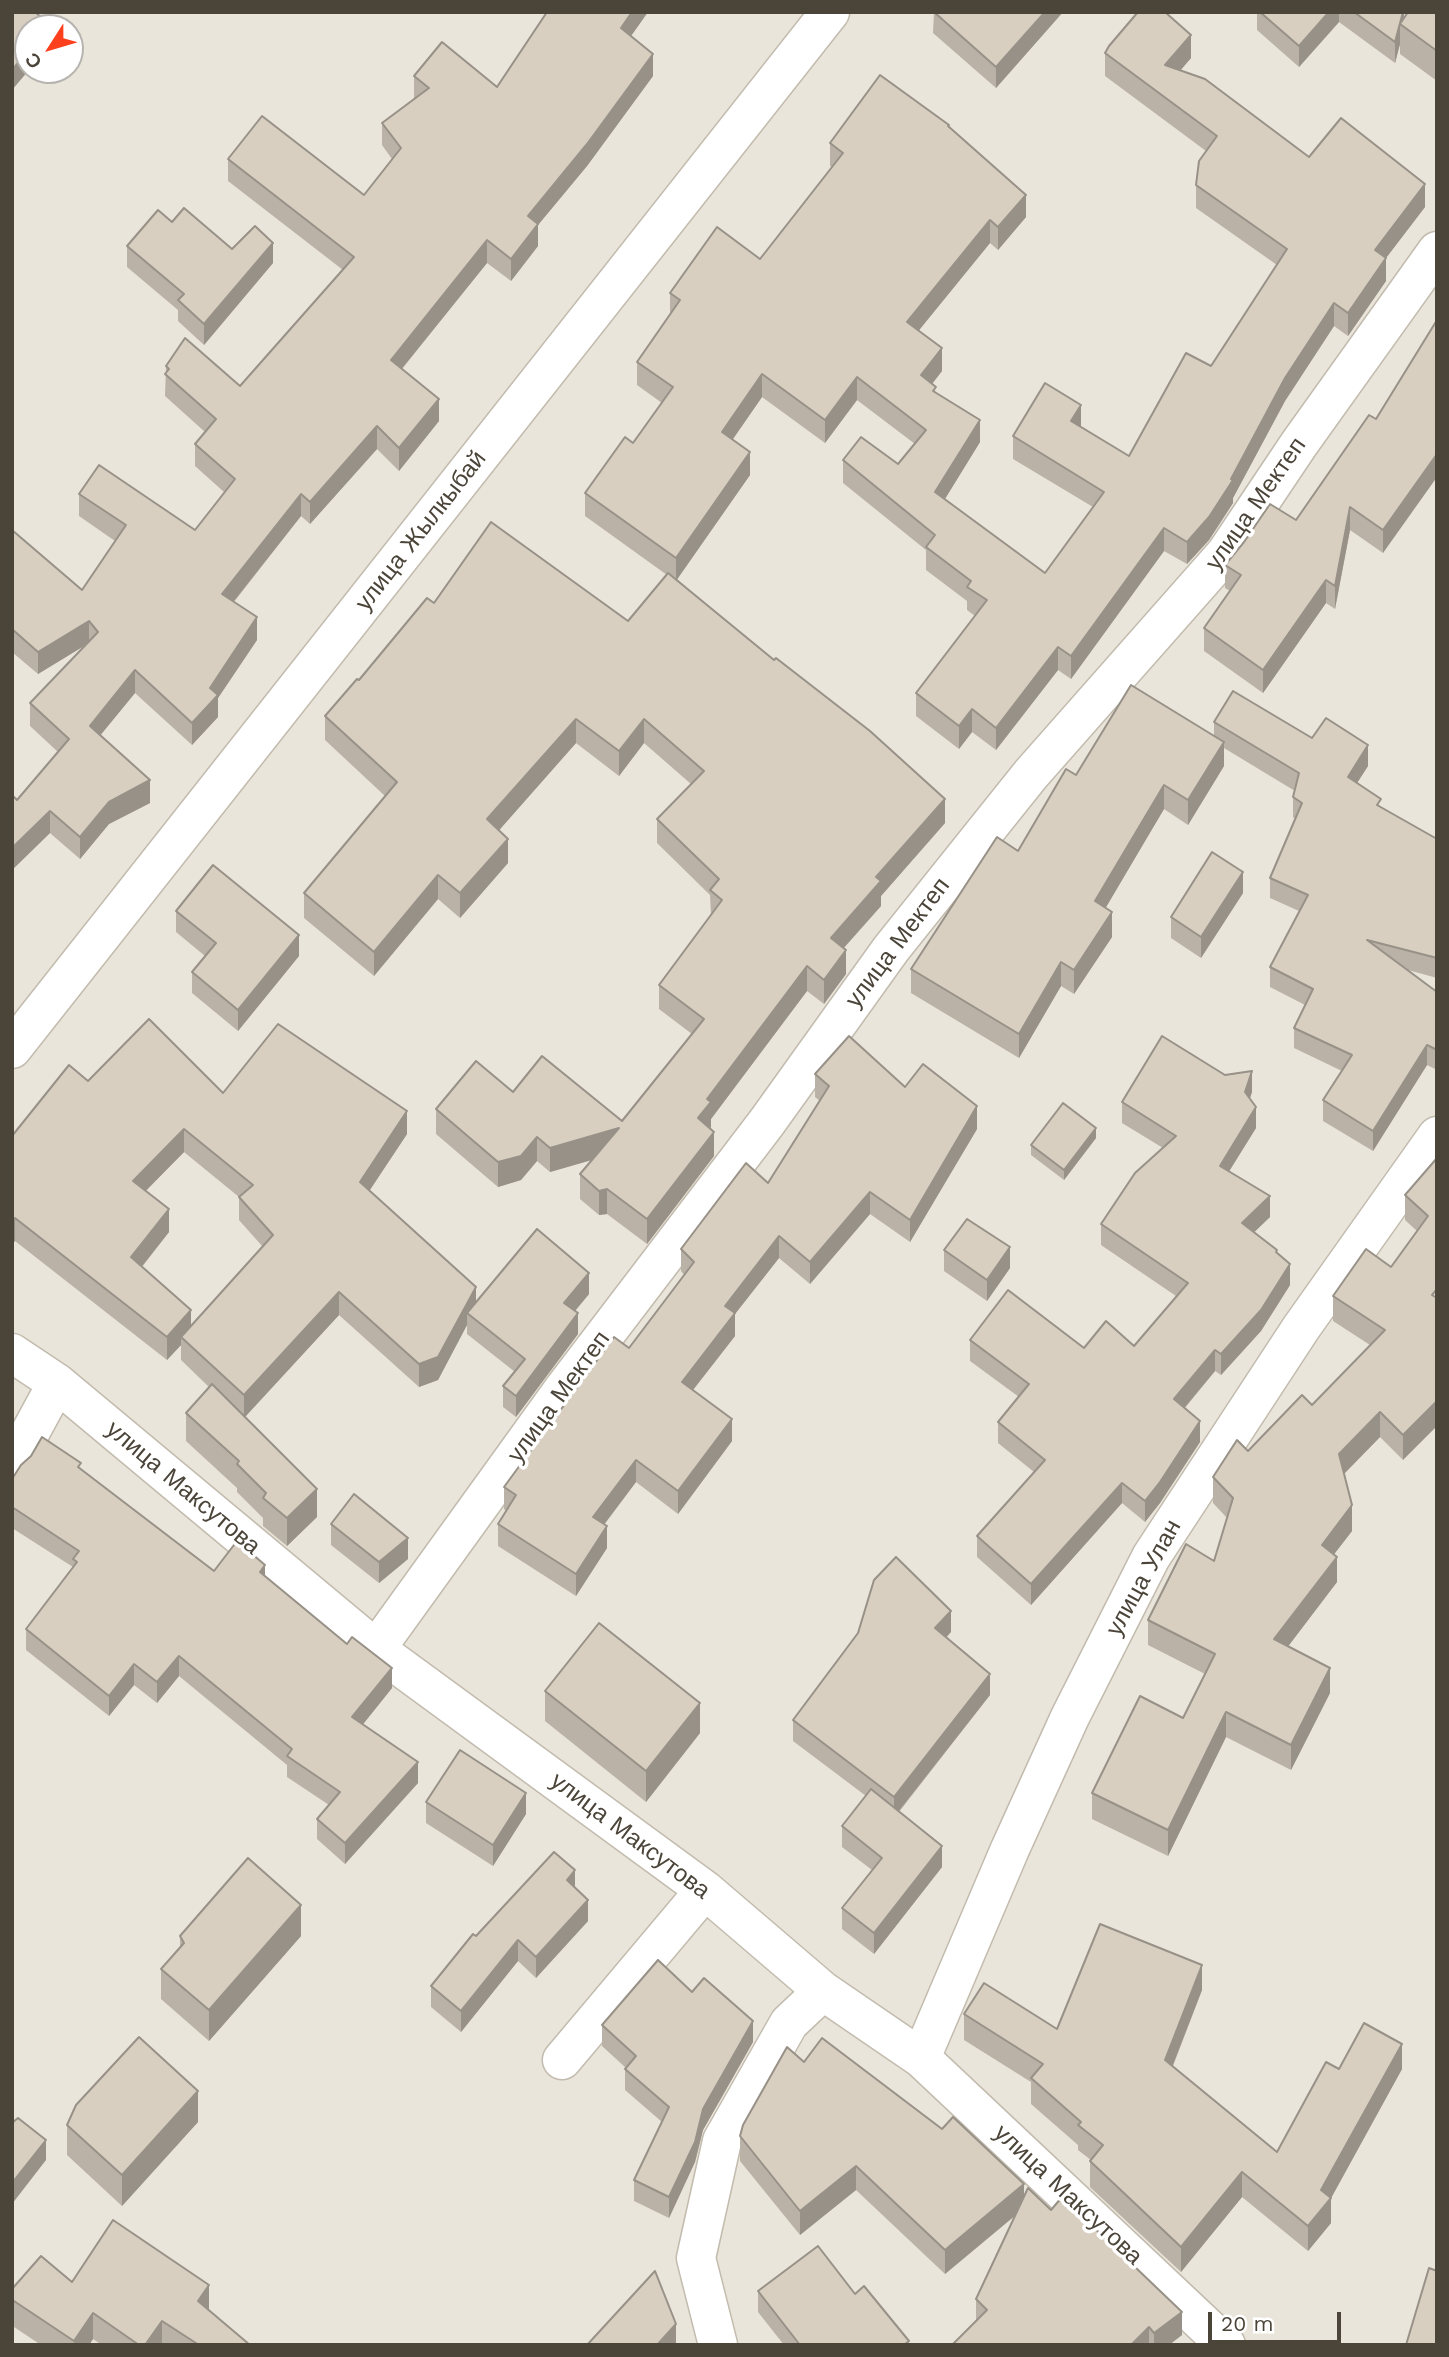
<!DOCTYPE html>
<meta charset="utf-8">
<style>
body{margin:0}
#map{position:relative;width:1449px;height:2357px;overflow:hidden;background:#f6f3ec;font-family:"Work Sans",sans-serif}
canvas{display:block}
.frame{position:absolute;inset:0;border:14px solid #4b4439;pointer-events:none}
.north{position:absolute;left:14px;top:14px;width:70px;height:70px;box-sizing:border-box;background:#fff;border:2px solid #b7b4b0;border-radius:50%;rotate:233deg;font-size:19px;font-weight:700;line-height:28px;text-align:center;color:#4b4439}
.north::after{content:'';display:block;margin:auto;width:24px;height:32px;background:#fc3f1d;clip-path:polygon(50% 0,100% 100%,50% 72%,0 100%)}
.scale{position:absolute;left:1208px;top:2312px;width:133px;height:32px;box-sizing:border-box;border:4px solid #4b4439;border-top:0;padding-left:9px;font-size:21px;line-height:24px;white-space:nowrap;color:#4b4439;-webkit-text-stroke:5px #fff;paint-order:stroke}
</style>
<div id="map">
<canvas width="1449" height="2357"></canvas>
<div class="frame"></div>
<div class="north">С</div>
<div class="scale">20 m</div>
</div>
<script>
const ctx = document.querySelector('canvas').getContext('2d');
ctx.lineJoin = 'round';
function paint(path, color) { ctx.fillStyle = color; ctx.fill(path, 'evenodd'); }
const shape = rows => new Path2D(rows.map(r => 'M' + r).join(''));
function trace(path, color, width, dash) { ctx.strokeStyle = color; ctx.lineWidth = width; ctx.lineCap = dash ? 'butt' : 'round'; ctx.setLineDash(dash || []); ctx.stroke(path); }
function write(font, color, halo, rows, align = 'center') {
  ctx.font = font + ' "Work Sans",sans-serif'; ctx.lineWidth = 7; ctx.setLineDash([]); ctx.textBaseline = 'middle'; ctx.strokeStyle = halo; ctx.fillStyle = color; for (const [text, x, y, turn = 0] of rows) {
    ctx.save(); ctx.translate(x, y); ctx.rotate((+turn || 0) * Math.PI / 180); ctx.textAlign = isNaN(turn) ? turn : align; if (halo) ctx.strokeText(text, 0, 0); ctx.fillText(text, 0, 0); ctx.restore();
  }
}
const residential = shape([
 [12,12,1437,12,1437,2345,12,2345],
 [28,28,70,28,70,70,28,70]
]);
const minor = shape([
 [12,1049,830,12],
 [12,1353,57,1383,376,1649,705,1890,823,1991,921,2058,1226,2345],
 [12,1466,57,1383],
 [376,1649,562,1391,767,1122,891,949,1031,774,1226,553,1299,444,1437,251],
 [921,2058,1010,1849,1070,1717,1151,1557,1301,1328,1437,1136],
 [562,2060,705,1890],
 [718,2345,696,2258,722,2141,789,2023,823,1991]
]);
const wall = shape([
 [547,12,648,12,631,36,653,76,587,166,538,225,538,246,511,281,487,263,402,369,439,421,399,471,377,449,310,524,301,516,234,602,257,640,218,698,218,717,192,745,135,693,100,735,150,803,109,824,80,859,50,833,12,870,12,795,17,800,58,752,30,726,30,703,87,644,38,674,12,652,12,530,82,590,115,541,79,516,79,494,195,530,224,492,195,466,195,444,205,432,165,396,166,366,240,386,343,270,228,181,228,159,364,195,392,159,382,145,382,123,414,99,414,76,497,87],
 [934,12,1063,12,996,88,933,33],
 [1257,12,1404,12,1404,18,1437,12,1437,81,1400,54,1400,44,1395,63,1339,22,1299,67,1257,30],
 [1105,53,1191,58,1180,71,1309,157,1425,207,1386,258,1386,281,1348,336,1334,326,1285,401,1233,498,1233,503,1209,540,1187,564,1164,551,1071,679,1058,670,996,750,972,732,959,749,916,716,916,693,975,616,967,610,967,601,926,570,926,550,843,483,843,460,898,464,915,444,857,400,825,443,762,397,732,440,750,475,677,579,945,823,881,896,881,906,844,948,846,974,824,1004,807,991,711,1119,711,1127,710,1128,714,1156,647,1244,607,1214,599,1215,580,1199,580,1174,592,1160,550,1172,537,1161,521,1180,498,1187,436,1134,436,1109,513,1092,622,1121,692,1034,659,1009,659,985,711,915,710,895,657,843,657,819,691,784,644,743,619,776,576,743,499,830,508,863,460,918,438,899,374,976,304,918,304,893,385,796,325,740,325,716,434,603,628,621,667,575,585,516,585,493,633,443,662,403,637,385,637,362,670,315,670,293,760,259,832,167,830,166,830,143,949,127,1026,217,998,250,990,243,919,330,942,371,932,384,936,393,980,442,945,499,1045,573,1093,507,1013,459,1013,436,1081,426,1129,456,1211,366,1277,265,1196,208,1196,185,1206,151,1105,76],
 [172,222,232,249,273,263,204,345,178,321,178,310,127,267,127,246],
 [1437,320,1383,553,1350,530,1335,609,1326,603,1263,693,1204,651,1204,628,1230,591,1225,588,1225,565,1296,520,1376,419],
 [1214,722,1312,738,1368,766,1357,783,1381,807,1437,839,1437,978,1408,970,1437,992,1435,1069,1427,1065,1373,1151,1323,1121,1323,1100,1342,1071,1294,1048,1294,1028,1305,1005,1270,987,1270,967,1299,911,1270,898,1270,878,1295,819,1293,817,1293,797,1295,791,1224,748,1224,766,1188,825,1164,809,1105,908,1112,937,1074,994,1061,986,1019,1058,911,993,911,969,1018,851,1076,775,1214,736],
 [1243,893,1201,958,1171,938,1171,917],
 [176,911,299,956,238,1031,192,993,192,972,205,956,176,932],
 [815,1074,905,1087,977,1129,910,1242,870,1214,810,1284,779,1258,735,1314,735,1336,693,1390,732,1441,678,1514,636,1482,604,1525,607,1548,576,1596,498,1546,498,1524,506,1511,504,1509,504,1487,629,1348,684,1275,681,1271,681,1249,768,1183,820,1101,815,1097],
 [88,1081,223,1093,407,1134,369,1191,476,1303,589,1294,575,1311,578,1334,516,1417,503,1407,503,1386,515,1372,467,1334,467,1325,438,1380,419,1387,339,1315,245,1417,317,1517,287,1546,263,1526,263,1518,237,1492,237,1488,186,1441,186,1413,209,1387,181,1360,181,1345,167,1360,15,1241,12,1244,12,1136],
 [184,1152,239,1197,239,1220,263,1247,191,1325,142,1267,169,1232,145,1191],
 [1252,1092,1250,1098,1256,1128,1229,1171,1270,1217,1254,1232,1277,1253,1290,1285,1261,1331,1221,1375,1215,1371,1185,1408,1200,1442,1160,1503,1145,1522,1122,1503,1031,1605,977,1557,977,1536,1034,1472,998,1443,998,1422,1019,1397,970,1361,970,1340,1084,1348,1134,1346,1176,1296,1101,1245,1101,1224,1163,1148,1122,1123,1122,1102],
 [1096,1138,1064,1180,1031,1155,1031,1145],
 [1437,1158,1403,1460,1380,1437,1344,1474,1352,1531,1334,1554,1337,1582,1288,1646,1330,1693,1291,1770,1226,1737,1168,1856,1092,1819,1092,1793,1183,1718,1205,1674,1148,1645,1148,1620,1214,1561,1227,1518,1213,1503,1213,1477,1312,1405,1370,1345,1333,1321,1333,1296,1391,1267,1417,1231,1405,1220,1405,1195],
 [944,1250,1010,1268,987,1301,944,1271],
 [31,1456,81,1469,214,1571,265,1576,392,1688,363,1724,418,1783,345,1864,317,1839,317,1819,329,1805,287,1777,287,1765,179,1676,157,1703,134,1685,109,1716,26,1650,26,1629,73,1567,12,1528,12,1479],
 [331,1524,408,1559,379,1583,331,1545],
 [951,1632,947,1637,990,1695,899,1812,942,1867,874,1954,842,1929,842,1908,872,1870,842,1847,842,1826,866,1796,793,1741,793,1720],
 [545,1691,700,1733,646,1802,545,1721],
 [426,1802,526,1814,493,1866,426,1823],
 [575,1887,588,1921,536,1978,518,1961,461,2032,431,2007,431,1986,476,1936],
 [180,1936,301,1936,209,2041,161,1999,161,1969,180,1947],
 [1202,1990,1173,2066,1277,2152,1339,2069,1402,2069,1331,2198,1331,2223,1308,2251,1242,2197,1181,2272,1090,2187,1090,2161,1091,2160,1078,2150,1078,2145,1031,2104,1031,2082,964,2040,964,2014,1057,2029],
 [692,1992,753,2042,703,2130,695,2162,669,2218,634,2201,634,2180,662,2122,625,2090,625,2069,626,2068,602,2046,602,2025],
 [804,2062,1024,2197,1182,2335,1169,2345,952,2345,976,2321,976,2299,1016,2215,945,2274,856,2190,800,2235,740,2161,740,2136],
 [198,2122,122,2206,67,2155,67,2125],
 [72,2282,209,2310,250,2345,102,2345,93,2339,89,2345,41,2345,14,2327,12,2327,12,2289],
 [758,2291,855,2294,909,2345,784,2345,758,2312]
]);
const shadedWall = shape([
 [632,12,648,12,621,50,621,28],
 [1045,12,1063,12,996,88,996,67],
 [1329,12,1339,12,1339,22,1299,67,1299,46],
 [1403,12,1404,12,1404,26,1400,24,1400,44,1395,63,1395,42],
 [1191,35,1191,58,1165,88,1165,65],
 [28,50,29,70,12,90,12,70],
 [653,54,653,76,587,166,538,225,538,246,511,281,511,259,528,216],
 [1425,184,1425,207,1386,258,1386,281,1348,336,1348,313,1375,250],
 [1026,195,1026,217,998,250,998,227],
 [990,220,990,243,907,345,907,322],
 [487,240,487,263,391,382,391,360],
 [273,243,273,263,204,345,204,324],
 [1334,303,1334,326,1285,401,1233,498,1233,503,1209,540,1187,564,1187,542,1231,479,1285,378],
 [942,348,942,371,921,398,921,375],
 [762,374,762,397,722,455,722,432],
 [857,377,857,400,825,443,825,420],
 [439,399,439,421,399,471,399,448],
 [1081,405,1081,428,1071,421],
 [980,420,980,442,935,515,935,492],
 [377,426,377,449,310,524,310,502],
 [750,452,750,475,676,581,676,558],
 [1437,454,1437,477,1383,553,1383,530],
 [301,494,301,516,222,616,222,594],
 [1350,507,1350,530,1335,609,1335,586],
 [1164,528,1164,551,1071,679,1071,656],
 [1326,580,1326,603,1263,693,1263,670],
 [257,617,257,640,218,698,218,717,192,745,192,723,210,688],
 [89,621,89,643,38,674,38,652],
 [1058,647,1058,670,996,750,996,728],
 [135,670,135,693,90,748,90,726],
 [972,709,972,732,959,749,959,726],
 [576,719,576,743,487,844,487,819],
 [644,719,644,743,619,776,619,751],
 [1224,742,1224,766,1188,825,1188,800],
 [1368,745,1368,766,1348,797,1348,777],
 [150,780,150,803,109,824,80,859,80,837,109,802],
 [1164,785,1164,809,1095,926,1095,901],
 [945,799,945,823,881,896,881,906,831,962,831,938,876,877],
 [50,811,50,833,12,870,12,848],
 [508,839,508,863,460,918,460,893],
 [1243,872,1243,893,1201,958,1201,937],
 [438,875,438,899,374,976,374,952],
 [1112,912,1112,937,1074,994,1074,970],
 [299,935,299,956,238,1031,238,1010],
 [846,950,846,974,824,1004,824,980],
 [1061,962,1061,986,1019,1058,1019,1034],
 [807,966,807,991,711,1119,711,1127,698,1142,698,1118,707,1099],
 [1427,1045,1427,1065,1373,1151,1373,1131],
 [1437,1046,1437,1066,1435,1069,1435,1049],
 [1252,1071,1252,1092,1245,1113,1245,1092],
 [977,1106,977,1129,910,1242,910,1220],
 [1256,1107,1256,1128,1220,1186,1220,1166],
 [407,1111,407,1134,360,1205,360,1182],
 [619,1128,619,1152,550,1172,550,1148],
 [1096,1128,1096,1138,1064,1180,1064,1170],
 [184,1129,184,1152,133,1204,133,1181],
 [714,1132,714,1156,647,1244,647,1219],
 [537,1137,537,1161,521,1180,498,1187,498,1162],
 [607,1189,607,1214,599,1215,599,1191],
 [870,1192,870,1214,810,1284,810,1262],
 [1270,1196,1270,1217,1242,1244,1242,1223],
 [169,1209,169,1232,131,1280,131,1257],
 [15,1218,15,1241,12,1244,12,1221],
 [779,1236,779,1258,735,1314,735,1336,682,1404,682,1382,725,1306],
 [1010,1247,1010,1268,987,1301,987,1280],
 [1290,1264,1290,1285,1261,1331,1221,1375,1221,1354],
 [589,1273,589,1294,564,1324,564,1303],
 [476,1287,476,1310,467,1313,467,1325,438,1380,419,1387,419,1364],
 [339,1292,339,1315,244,1418,244,1395],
 [191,1310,191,1333,181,1337,181,1345,167,1360,167,1337],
 [578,1313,578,1334,516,1417,516,1396],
 [1215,1350,1215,1371,1174,1420,1174,1399],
 [1437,1401,1437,1426,1403,1460,1403,1435],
 [1380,1412,1380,1437,1339,1479,1339,1454],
 [732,1419,732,1441,678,1514,678,1491],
 [1200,1421,1200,1442,1160,1503,1145,1522,1145,1501],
 [636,1460,636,1482,593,1539,593,1517],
 [1122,1483,1122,1503,1031,1605,1031,1584],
 [317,1489,317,1517,287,1546,287,1518],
 [1352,1505,1352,1531,1322,1570,1322,1545],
 [607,1526,607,1548,576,1596,576,1574],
 [408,1538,408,1559,379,1583,379,1562],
 [1337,1557,1337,1582,1274,1665,1274,1639],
 [265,1565,265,1585,260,1572],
 [951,1611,951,1632,935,1648,935,1628],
 [179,1656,179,1676,157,1703,157,1682],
 [134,1664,134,1685,109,1716,109,1696],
 [392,1668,392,1688,352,1738,352,1717],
 [1330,1668,1330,1693,1291,1770,1291,1745],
 [990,1674,990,1695,894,1817,894,1797],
 [700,1703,700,1733,646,1802,646,1771],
 [1226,1712,1226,1737,1168,1856,1168,1830],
 [418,1762,418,1783,345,1864,345,1843],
 [526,1793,526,1814,493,1866,493,1845],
 [942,1846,942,1867,874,1954,874,1933],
 [575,1870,575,1891,567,1880],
 [588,1900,588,1921,536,1978,536,1957],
 [301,1905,301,1936,209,2041,209,2010],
 [518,1940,518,1961,461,2032,461,2011],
 [1202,1965,1202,1990,1165,2085,1165,2060],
 [753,2021,753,2042,703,2130,695,2162,669,2218,669,2197,703,2109],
 [1402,2044,1402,2069,1330,2200,1331,2198,1331,2223,1308,2251,1308,2226,1321,2190],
 [198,2091,198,2122,122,2206,122,2175],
 [46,2140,46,2160,12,2204,12,2183],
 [856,2166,856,2190,800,2235,800,2211],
 [1242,2172,1242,2197,1181,2272,1181,2247],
 [1024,2184,1024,2208,945,2274,945,2250],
 [209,2285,209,2310,198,2301],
 [1182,2312,1182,2335,1169,2345,1154,2345,1154,2333],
 [93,2313,93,2339,89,2345,74,2345,74,2341],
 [162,2321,162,2345,145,2345],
 [676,2324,676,2344,657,2345],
 [1149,2327,1149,2345,1131,2345]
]);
const building = shape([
 [12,12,35,12,49,24,46,28,28,28,28,50,12,70,12,12],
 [547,12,632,12,621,28,653,54,587,144,528,216,538,224,511,259,487,240,391,360,439,399,399,448,377,426,310,502,301,494,222,594,257,617,210,688,218,695,192,723,135,670,90,726,150,780,109,802,80,837,50,811,12,848,12,795,17,800,69,739,30,703,98,632,89,621,38,652,12,629,12,530,82,590,126,525,79,494,99,465,195,530,235,479,195,444,216,419,165,374,169,369,166,366,185,338,240,386,354,257,228,159,262,116,364,195,401,148,382,123,429,88,414,76,442,42,497,87,547,12],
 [934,12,1045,12,996,67,934,12],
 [1138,12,1165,12,1191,35,1165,65,1205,79,1309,157,1341,118,1425,184,1375,250,1386,258,1348,313,1334,303,1285,378,1231,479,1233,480,1209,517,1187,542,1164,528,1071,656,1058,647,996,728,972,709,959,726,916,693,987,600,967,587,971,581,926,547,935,535,843,460,861,437,898,464,926,430,857,377,825,420,762,374,722,432,750,452,676,558,585,493,625,437,633,443,673,387,637,362,680,300,670,293,717,227,760,259,843,153,830,143,880,75,949,125,948,126,1026,195,998,227,990,220,907,322,942,348,921,375,936,387,933,391,980,420,935,492,1045,573,1104,492,1013,436,1045,383,1081,405,1071,421,1129,456,1186,353,1211,366,1287,249,1196,185,1199,161,1217,136,1105,53,1109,46,1138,12],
 [1260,12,1329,12,1299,46,1260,12],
 [1354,12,1403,12,1395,42,1354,12],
 [1408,12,1437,12,1437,51,1400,24,1408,12],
 [184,208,232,249,255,226,273,243,204,324,178,300,184,294,127,246,158,210,172,222,184,208],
 [1437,320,1437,454,1383,530,1350,507,1335,586,1326,580,1263,670,1204,628,1241,575,1225,565,1244,542,1270,504,1296,520,1369,415,1376,419,1437,320],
 [491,522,628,621,668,573,774,660,776,658,870,731,945,799,876,877,881,881,831,938,846,950,824,980,807,966,707,1099,711,1102,698,1118,714,1132,647,1219,607,1189,599,1191,580,1174,619,1128,550,1148,537,1137,521,1156,498,1162,436,1109,476,1061,513,1092,542,1056,622,1121,704,1019,659,985,722,900,710,890,719,879,657,819,704,771,644,719,619,751,576,719,487,819,508,839,460,893,438,875,374,952,304,893,397,782,325,716,357,679,359,680,427,598,434,603,491,522],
 [1131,685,1224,742,1188,800,1164,785,1095,901,1112,912,1074,970,1061,962,1019,1034,911,969,997,837,1018,851,1066,769,1076,775,1131,685],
 [1233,691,1312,738,1326,718,1368,745,1348,777,1381,799,1377,805,1437,839,1437,958,1367,940,1437,992,1437,1046,1435,1049,1427,1045,1373,1131,1323,1100,1352,1055,1294,1028,1313,989,1270,967,1308,895,1270,878,1302,803,1293,797,1299,773,1214,722,1233,691],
 [1212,852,1243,872,1201,937,1171,917,1212,852],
 [213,865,299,935,238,1010,192,972,216,943,176,911,213,865],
 [149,1019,223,1093,278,1024,407,1111,360,1182,476,1287,438,1357,419,1364,339,1292,244,1395,181,1337,273,1235,239,1197,253,1185,184,1129,133,1181,169,1209,131,1257,191,1310,167,1337,15,1218,12,1221,12,1136,69,1065,88,1081,149,1019],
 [849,1036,905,1087,923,1064,977,1106,910,1220,870,1192,810,1262,779,1236,725,1306,735,1313,682,1382,732,1419,678,1491,636,1460,593,1517,607,1526,576,1574,498,1524,516,1495,504,1487,614,1337,629,1348,694,1262,681,1249,746,1163,768,1183,829,1086,815,1074,849,1036],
 [1162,1036,1225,1075,1252,1071,1245,1092,1256,1107,1220,1166,1270,1196,1242,1223,1277,1250,1276,1252,1290,1264,1261,1310,1221,1354,1215,1350,1174,1399,1200,1421,1160,1482,1145,1501,1122,1483,1031,1584,977,1536,1045,1460,998,1422,1029,1384,970,1340,1008,1290,1084,1348,1106,1321,1134,1346,1188,1283,1101,1224,1135,1173,1176,1136,1122,1102,1162,1036],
 [1063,1103,1096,1128,1064,1170,1031,1145,1063,1103],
 [1437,1158,1437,1289,1432,1295,1437,1298,1437,1401,1403,1435,1380,1412,1339,1454,1352,1505,1322,1545,1337,1557,1274,1639,1330,1668,1291,1745,1226,1712,1168,1830,1092,1793,1140,1696,1183,1718,1215,1654,1148,1620,1186,1544,1214,1561,1233,1498,1213,1477,1237,1440,1248,1451,1302,1395,1312,1405,1385,1330,1333,1296,1366,1249,1391,1267,1428,1216,1405,1195,1437,1158],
 [967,1219,1010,1247,987,1280,944,1250,967,1219],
 [537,1229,589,1273,564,1303,578,1313,516,1396,503,1386,525,1359,467,1313,537,1229],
 [212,1384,317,1489,287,1518,263,1498,266,1493,237,1464,239,1461,186,1413,212,1384],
 [42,1437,81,1463,78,1467,214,1571,237,1541,265,1565,260,1572,347,1644,352,1637,392,1668,352,1717,418,1762,345,1843,317,1819,340,1792,287,1756,292,1749,179,1656,157,1682,134,1664,109,1696,26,1629,77,1562,73,1559,79,1551,12,1507,12,1479,21,1465,31,1456,42,1437],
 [354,1494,408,1538,379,1562,331,1524,354,1494],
 [896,1557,951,1611,935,1628,990,1674,894,1797,793,1720,858,1633,874,1580,896,1557],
 [599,1623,700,1703,646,1771,545,1691,599,1623],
 [460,1750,526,1793,493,1845,426,1802,460,1750],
 [871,1789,942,1846,874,1933,842,1908,882,1858,842,1826,871,1789],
 [554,1852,575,1870,567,1880,588,1900,536,1957,518,1940,461,2011,431,1986,473,1934,476,1936,554,1852],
 [248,1858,301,1905,209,2010,161,1969,184,1943,180,1936,248,1858],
 [1100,1924,1202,1965,1165,2060,1277,2152,1326,2062,1339,2069,1364,2023,1402,2044,1321,2190,1331,2198,1308,2226,1242,2172,1181,2247,1090,2161,1103,2145,1078,2125,1081,2122,1031,2078,1043,2064,964,2014,984,1983,1057,2029,1100,1924],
 [658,1960,692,1992,704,1978,753,2021,703,2109,695,2142,669,2197,634,2180,669,2107,625,2069,636,2056,602,2025,658,1960],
 [139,2037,198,2091,122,2175,67,2125,76,2105,139,2037],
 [822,2038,942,2129,953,2117,1024,2184,945,2250,856,2166,800,2211,740,2136,743,2125,787,2047,804,2062,822,2038],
 [18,2118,46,2140,12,2183,12,2123,18,2118],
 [1028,2188,1051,2210,1062,2197,1182,2312,1154,2333,1149,2327,1131,2345,952,2345,987,2310,976,2299,1028,2188],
 [113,2220,209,2285,198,2301,250,2345,199,2345,162,2321,145,2345,139,2345,93,2313,74,2341,14,2301,12,2301,12,2289,41,2256,72,2282,113,2220],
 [818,2246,855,2294,864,2286,909,2341,904,2345,800,2345,758,2291,818,2246],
 [1429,2268,1437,2271,1437,2345,1406,2345,1429,2268],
 [655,2271,676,2324,657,2345,587,2345,655,2271]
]);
const streetNames = [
 ["улица Мектеп",1256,504,-55],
 ["улица Жылкыбай",421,531,-52],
 ["улица Мектеп",898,943,-53],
 ["улица Мектеп",559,1397,-54],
 ["улица Максутова",183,1488,40],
 ["улица Улан",1144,1578,-61],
 ["улица Максутова",630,1836,37],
 ["улица Максутова",1068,2195,43]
];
paint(residential, '#eae5da');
trace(minor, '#c2bbae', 41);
trace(minor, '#fff', 38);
paint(wall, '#bab2a6');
paint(shadedWall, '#979187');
paint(building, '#d8cfc1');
trace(building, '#979187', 2);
write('24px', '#4b4439', '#fff', streetNames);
</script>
